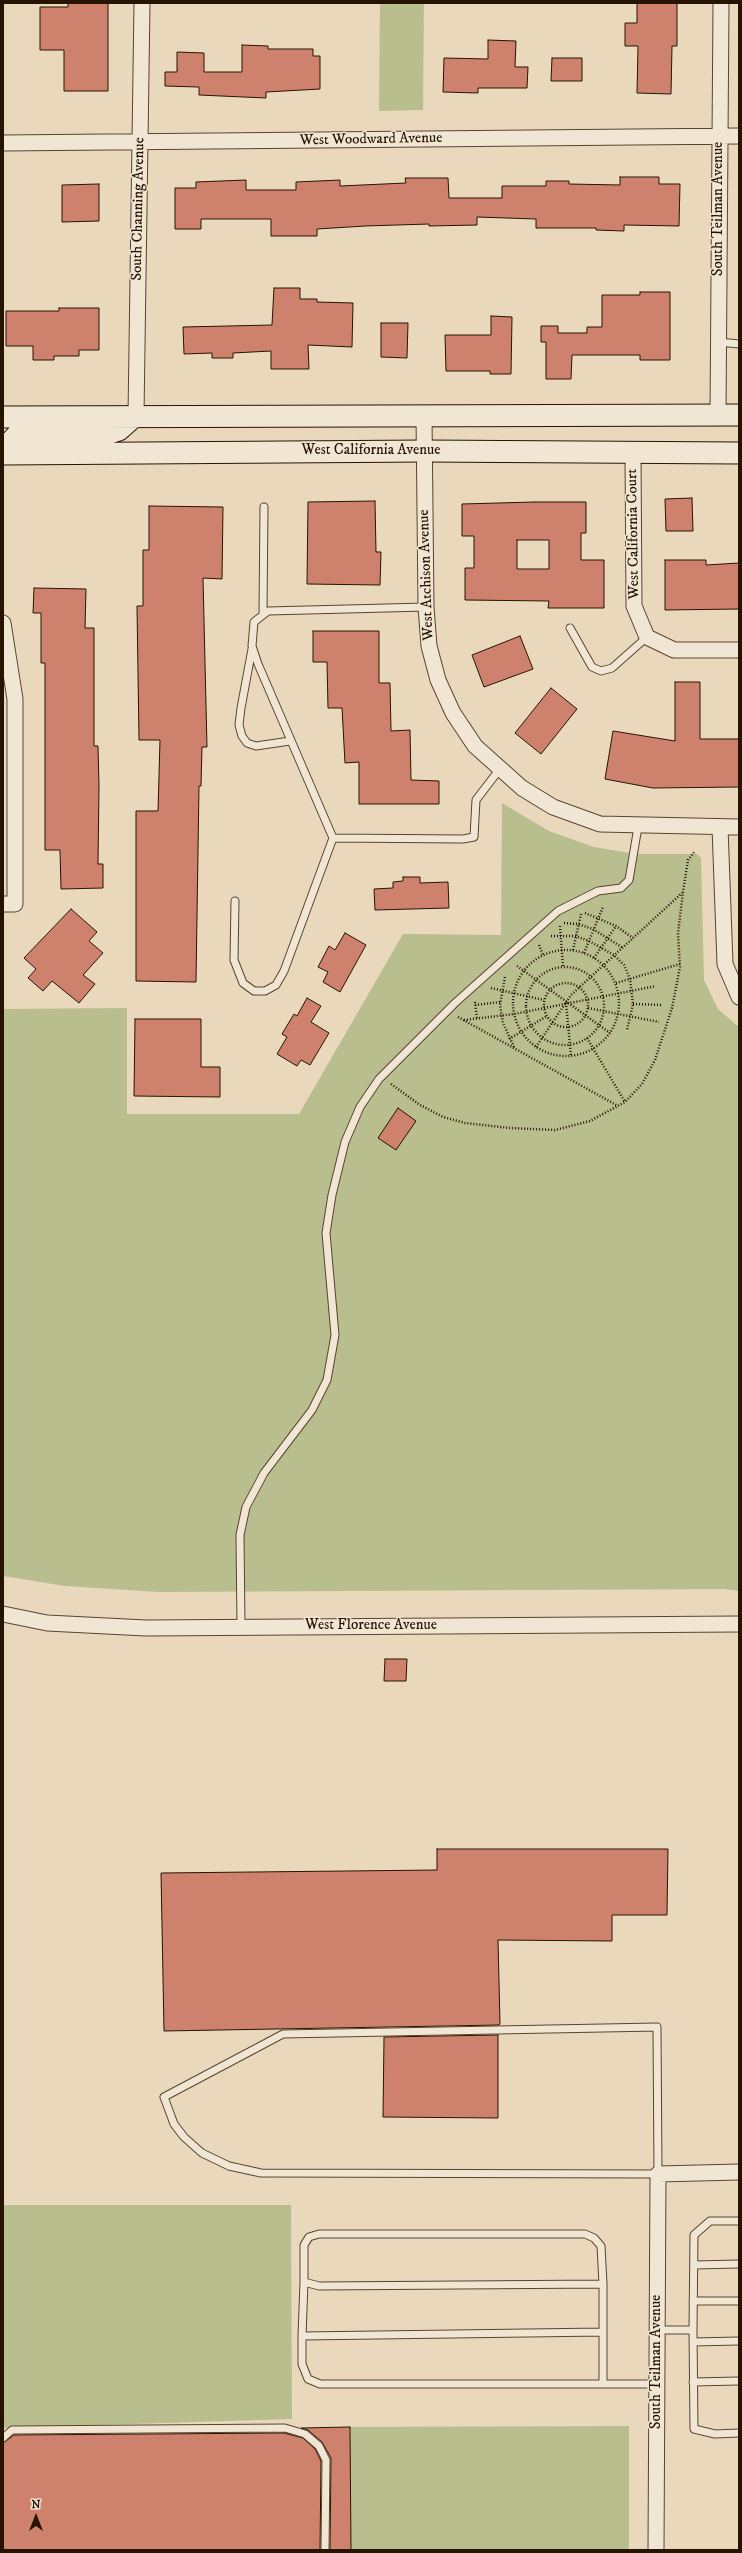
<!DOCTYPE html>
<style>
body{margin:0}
#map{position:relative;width:742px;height:2553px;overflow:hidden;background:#ead8bc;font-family:"IM FELL DW Pica",serif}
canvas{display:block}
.frame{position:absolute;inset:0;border:4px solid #271400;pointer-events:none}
.north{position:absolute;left:16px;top:2497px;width:40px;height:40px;-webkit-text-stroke:3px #f1e6d3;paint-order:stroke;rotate:0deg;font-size:11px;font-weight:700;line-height:16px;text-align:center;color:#271400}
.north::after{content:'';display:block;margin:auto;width:14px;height:18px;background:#271400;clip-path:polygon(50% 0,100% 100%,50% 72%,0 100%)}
</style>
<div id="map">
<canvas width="742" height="2553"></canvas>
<div class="frame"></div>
<div class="north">N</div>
</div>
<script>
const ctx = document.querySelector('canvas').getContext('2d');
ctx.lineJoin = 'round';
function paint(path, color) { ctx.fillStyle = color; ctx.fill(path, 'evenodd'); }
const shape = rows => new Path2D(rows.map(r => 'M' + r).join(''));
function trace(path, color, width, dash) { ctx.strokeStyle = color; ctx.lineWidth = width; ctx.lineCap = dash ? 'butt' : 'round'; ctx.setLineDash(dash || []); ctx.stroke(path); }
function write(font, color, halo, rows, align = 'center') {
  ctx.font = font + ' "IM FELL DW Pica",serif'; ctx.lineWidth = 3; ctx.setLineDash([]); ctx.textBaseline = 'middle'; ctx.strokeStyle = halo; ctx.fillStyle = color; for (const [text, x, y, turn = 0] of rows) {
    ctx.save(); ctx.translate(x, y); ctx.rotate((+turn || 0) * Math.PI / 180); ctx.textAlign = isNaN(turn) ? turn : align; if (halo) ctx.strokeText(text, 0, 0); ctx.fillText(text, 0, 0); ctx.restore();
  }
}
const green = shape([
 [380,3,424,3,423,110,379,111],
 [502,803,549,831,594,847,636,854,697,854,701,858,704,980,718,1009,739,1027,739,1591,725,1589,159,1592,65,1586,3,1576,3,1009,127,1008,127,1114,299,1114,403,934,501,935],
 [3,2205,291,2205,292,2419,3,2428],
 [629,2426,629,2550,351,2550,350,2427]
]);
const building = shape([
 [68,3,108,3,108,91,64,91,64,50,40,50,40,7,68,7,68,3],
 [637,3,677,3,677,46,672,46,671,94,637,93,638,46,625,46,625,23,637,23,637,3],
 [488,40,516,41,515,67,528,67,527,88,478,88,478,93,443,92,444,58,488,59,488,40],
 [242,45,268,46,268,49,313,49,313,56,320,56,320,89,266,92,266,98,199,95,199,87,165,86,165,72,177,72,177,52,204,53,204,72,242,72,242,45],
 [552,58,582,58,582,81,551,81,552,58],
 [620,177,659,177,659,184,680,184,679,226,624,225,624,231,596,230,596,228,536,228,536,219,477,217,477,225,429,226,429,224,365,226,317,229,317,236,271,236,271,219,201,219,201,229,175,229,175,188,196,188,196,182,246,180,246,190,296,190,296,182,340,180,340,186,406,183,405,178,448,178,449,198,502,198,502,186,546,186,546,181,569,181,569,184,620,185,620,177],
 [99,184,99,221,62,222,62,185,99,184],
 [274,288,300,288,300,299,317,299,317,302,353,303,352,347,308,345,309,369,271,369,271,351,233,353,233,358,212,358,212,353,184,354,183,327,272,325,274,288],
 [640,292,670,292,670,360,640,360,640,355,572,355,571,379,546,379,546,342,541,342,541,326,558,326,558,333,587,333,587,327,602,327,602,295,640,295,640,292],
 [59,308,99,308,99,350,79,350,79,356,54,356,54,360,33,360,33,346,6,346,6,311,59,311,59,308],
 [491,316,512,317,511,374,490,374,490,371,446,371,445,335,491,335,491,316],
 [381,323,408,323,407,358,381,357,381,323],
 [692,498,693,531,666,531,665,499,692,498],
 [375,501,376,552,381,552,380,585,307,584,308,502,375,501],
 [534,502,586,502,586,533,581,533,581,560,604,560,604,608,548,608,549,601,465,600,465,568,474,568,474,536,462,536,462,504,534,502],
 [517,540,549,540,549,569,517,569,517,540],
 [149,506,223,507,222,579,203,578,207,747,202,747,201,786,199,786,196,982,136,981,136,811,158,811,160,740,139,740,137,606,143,606,143,550,149,550,149,506],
 [665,560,706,560,706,565,739,563,739,609,665,610,665,560],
 [34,588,86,589,85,628,94,628,94,746,98,746,99,786,98,864,103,864,103,888,61,889,60,850,45,850,45,663,41,663,41,613,33,613,34,588],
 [313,631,379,631,379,683,390,683,391,731,410,730,411,780,439,781,439,804,359,804,359,762,345,763,342,708,328,708,327,662,313,662,313,631],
 [520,636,533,669,484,687,472,655,520,636],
 [675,682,700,682,700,739,739,739,739,787,653,788,605,779,613,731,675,741,675,682],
 [551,688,577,709,541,754,515,733,551,688],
 [403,877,420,877,420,883,448,882,449,908,375,910,374,889,393,888,393,882,403,881,403,877],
 [71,909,97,932,89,941,103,953,83,975,95,984,79,1003,52,981,43,991,28,978,36,969,24,958,71,909],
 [345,933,366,945,340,992,323,982,328,972,318,967,329,946,335,950,345,933],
 [307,998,321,1006,311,1022,329,1033,310,1065,301,1060,297,1066,277,1054,287,1037,282,1034,294,1014,297,1016,307,998],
 [135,1019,201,1019,201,1067,220,1067,220,1097,134,1096,135,1019],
 [398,1108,416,1121,396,1150,378,1138,398,1108],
 [385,1659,407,1659,406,1681,384,1681,385,1659],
 [437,1849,668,1849,667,1915,612,1915,612,1941,498,1940,500,2024,499,2025,164,2031,161,1873,437,1870,437,1849],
 [498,2035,498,2118,383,2117,384,2037,498,2035],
 [350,2427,351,2550,330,2550,331,2458,322,2442,308,2430,301,2428,350,2427],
 [284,2433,303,2438,315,2449,321,2461,320,2550,3,2550,3,2443,14,2435,284,2433]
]);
const path = shape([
 [585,913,616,926,633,938],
 [564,923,578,924,593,929,623,948],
 [560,926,563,967],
 [551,936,575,936,589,941,614,955,624,965,630,979,633,1004,627,1030],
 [539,945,543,955],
 [573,950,581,914],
 '513 1003a53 53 0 1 1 106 0a53 53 0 1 1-106 0Z',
 [584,953,603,907],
 [594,958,616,926],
 [517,966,610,1033],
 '526 1006a39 39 0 1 1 78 0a39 39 0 1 1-78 0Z',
 [505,977,500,1005,503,1023,514,1047],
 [616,983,680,964],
 '544 1005a22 22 0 1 1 44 0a22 22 0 1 1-44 0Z',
 [491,988,544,1000],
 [475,1002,477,1019],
 [566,1003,571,1056],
 [633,1004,662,1005],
 [475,1005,500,1002],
 [588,1008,659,1022],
 [458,1017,618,1106],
 [464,1020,514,1014,656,986],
 [587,1038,625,1102],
 [509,1039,547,1016],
 [536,1047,571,995,682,893],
 [391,1084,420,1105,443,1117,465,1123,510,1128,555,1130,590,1121,625,1102,642,1084,655,1060,672,1008,680,967,678,933,683,892,688,860,695,851]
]);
const service = shape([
 [719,342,739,344],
 [426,607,268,611,254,622,252,646,258,664,333,838,463,839,474,837,476,800,499,770],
 [263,612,264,507],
 [570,628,592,667,601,671,612,668,647,637],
 [252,649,241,708,239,725,242,736,247,743,256,746,290,741],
 [235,901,234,960,243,983,254,991,265,991,276,985,284,971,333,838],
 [241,1627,240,1535,246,1507,264,1473,312,1410,327,1380,335,1335,326,1233,332,1195,345,1142,360,1107,379,1079,455,1003,558,911,598,891,621,888,629,880,638,827],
 [657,2027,658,2174,261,2173,229,2166,202,2153,184,2137,174,2124,164,2097,283,2034,657,2027],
 [739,2221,710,2221,694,2235,693,2330,694,2429,715,2434,739,2433],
 [694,2265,739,2264],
 [603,2284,319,2286,304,2282,304,2245,309,2237,319,2234,585,2234,594,2238,601,2246,603,2284,603,2384,657,2384],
 [693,2301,739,2301],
 [657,2330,693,2330],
 [302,2336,304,2282],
 [693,2342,739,2341],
 [693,2382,739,2381],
 [603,2384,320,2384,308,2379,302,2364,302,2336,603,2332],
 [3,2438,12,2430,285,2428,305,2434,319,2446,326,2460,325,2550]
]);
const minor = shape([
 [3,143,739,136],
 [136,415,142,3],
 [718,415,721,3],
 [424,416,426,607,429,646,438,680,453,713,475,746,522,788,553,807,600,824,739,827],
 [633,453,634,606,647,637,674,650,739,650],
 [3,623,15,699,15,904,3,904],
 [720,827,725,964,739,997],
 [3,1614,47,1623,146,1628,739,1624],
 [656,2550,658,2174,739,2172]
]);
const secondary = shape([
 [3,417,739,415],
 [3,450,17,435,106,434,119,430,136,415],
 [3,454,425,451,739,453]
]);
const streetNames = [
 ["West Woodward Avenue",371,140,-1],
 ["South Channing Avenue",139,209,-89],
 ["South Teilman Avenue",719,209,-90],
 ["West California Avenue",371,451],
 ["West California Court",634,534,-91],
 ["West Atchison Avenue",427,575,-92],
 ["West Florence Avenue",371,1626],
 ["South Teilman Avenue",657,2362,-90]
];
paint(green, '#b9be8f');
paint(building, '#ce826d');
trace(building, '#271400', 1);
trace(service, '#58452f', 9);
trace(minor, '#58452f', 17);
trace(secondary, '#271400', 23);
trace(path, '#271400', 2.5, [1, 2]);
trace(service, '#f1e6d3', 7);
trace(minor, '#f1e6d3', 15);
trace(secondary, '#f1e6d3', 21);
write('15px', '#271400', '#f1e6d3', streetNames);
</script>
